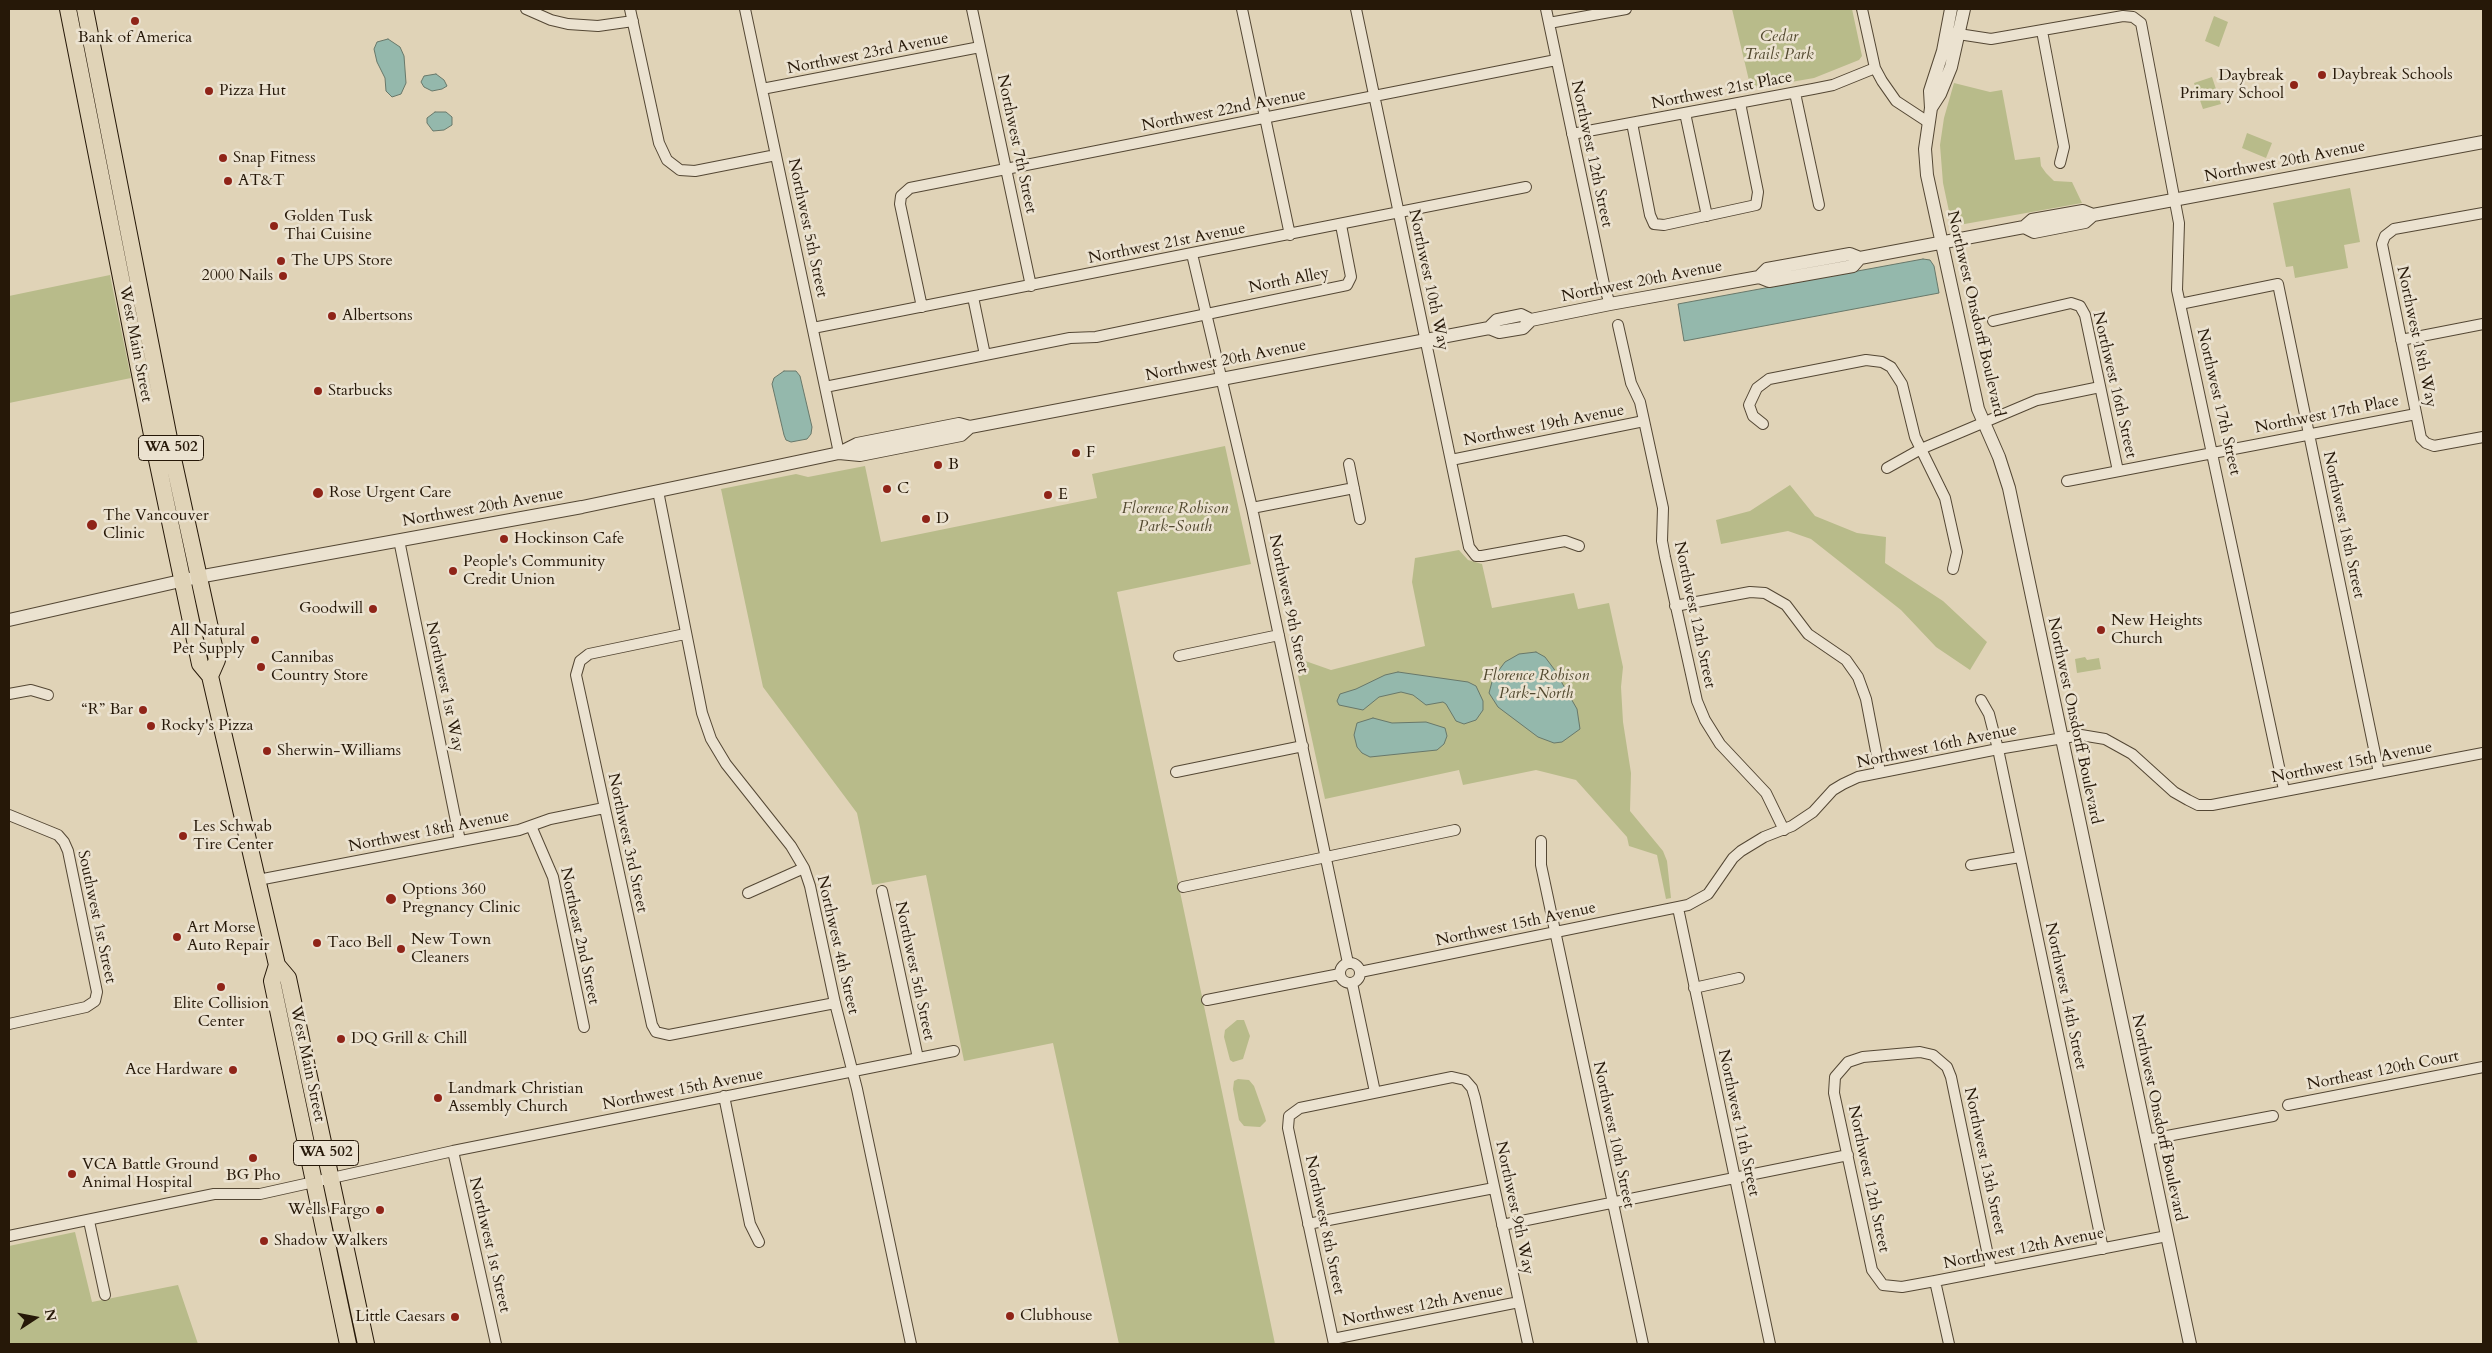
<!DOCTYPE html>
<meta charset="utf-8">
<style>
body{margin:0}
#map{position:relative;width:2492px;height:1353px;overflow:hidden;background:#e0d3b7;font-family:Cardo,serif}
canvas{display:block}
.frame{position:absolute;inset:0;border:10px solid #261808;pointer-events:none}
.north{position:absolute;left:10px;top:1293px;width:50px;height:50px;-webkit-text-stroke:4px #ebe2d0;paint-order:stroke;rotate:79deg;font-size:14px;font-weight:700;line-height:20px;text-align:center;color:#261808}
.north::after{content:'';display:block;margin:auto;width:18px;height:22px;background:#261808;clip-path:polygon(50% 0,100% 100%,50% 72%,0 100%)}
</style>
<div id="map">
<canvas width="2492" height="1353"></canvas>
<div class="frame"></div>
<div class="north">N</div>
</div>
<script>
const ctx = document.querySelector('canvas').getContext('2d');
ctx.lineJoin = 'round';
function paint(path, color) { ctx.fillStyle = color; ctx.fill(path, 'evenodd'); }
const shape = rows => new Path2D(rows.map(r => 'M' + r).join(''));
function trace(path, color, width, dash) { ctx.strokeStyle = color; ctx.lineWidth = width; ctx.lineCap = dash ? 'butt' : 'round'; ctx.setLineDash(dash || []); ctx.stroke(path); }
function write(font, color, halo, rows, align = 'center') {
  ctx.font = font + ' Cardo,serif'; ctx.lineWidth = 5; ctx.setLineDash([]); ctx.textBaseline = 'middle'; ctx.strokeStyle = halo; ctx.fillStyle = color; for (const [text, x, y, turn = 0] of rows) {
    ctx.save(); ctx.translate(x, y); ctx.rotate((+turn || 0) * Math.PI / 180); ctx.textAlign = isNaN(turn) ? turn : align; if (halo) ctx.strokeText(text, 0, 0); ctx.fillText(text, 0, 0); ctx.restore();
  }
}
const green = shape([
 [1732,9,1852,9,1862,56,1859,60,1814,78,1751,89],
 [2214,16,2228,22,2219,47,2205,41],
 [2212,77,2221,104,2203,109,2194,83],
 [1954,83,1990,92,2002,90,2015,160,2040,157,2041,166,2046,173,2054,181,2072,182,2082,203,1959,225,1950,216,1943,183,1940,145,1944,118],
 [2247,133,2272,143,2266,158,2242,148],
 [2350,188,2360,242,2344,245,2348,268,2295,278,2293,266,2286,267,2273,203],
 [110,275,131,378,9,403,9,296],
 [1225,446,1251,564,1117,592,1275,1344,1119,1344,1053,1043,964,1061,926,875,872,885,857,813,763,687,721,489,796,474,808,477,865,466,881,542,1097,498,1092,474],
 [1790,485,1815,516,1857,533,1886,537,1885,563,1943,601,1987,642,1970,670,1936,647,1901,610,1811,539,1788,531,1721,544,1716,520,1750,511],
 [1459,550,1468,560,1482,564,1492,608,1574,593,1578,609,1609,603,1623,667,1621,687,1623,722,1631,773,1630,811,1663,851,1667,861,1671,898,1666,899,1657,855,1629,846,1627,837,1576,780,1536,770,1463,785,1459,770,1325,799,1294,657,1331,670,1425,646,1412,582,1415,558],
 [2085,657,2087,660,2099,658,2101,669,2077,673,2075,659],
 [1237,1020,1244,1020,1250,1036,1243,1059,1233,1062,1230,1060,1224,1037,1225,1030],
 [1238,1079,1249,1080,1254,1086,1265,1117,1266,1121,1260,1127,1244,1126,1239,1120,1233,1089,1234,1081],
 [75,1232,92,1302,178,1285,198,1344,9,1344,9,1246]
]);
const water = shape([
 [388,39,400,47,404,56,406,83,401,94,392,97,386,91,385,78,377,62,374,49,377,42,388,39],
 [436,74,444,80,447,86,442,89,432,91,424,87,421,82,424,76,436,74],
 [435,112,446,112,452,117,452,125,444,130,433,131,427,123,427,118,435,112],
 [1923,259,1930,260,1934,266,1939,293,1684,341,1678,304,1923,259],
 [784,371,796,371,800,376,812,427,811,434,807,439,791,442,786,440,784,435,772,384,774,378,784,371],
 [1536,652,1545,657,1554,669,1577,709,1580,729,1562,742,1554,743,1538,737,1498,707,1489,693,1493,678,1505,662,1519,654,1536,652],
 [1398,672,1468,682,1476,686,1483,701,1483,710,1476,720,1464,724,1456,721,1446,704,1443,702,1426,705,1413,695,1401,692,1379,697,1363,710,1339,705,1337,701,1340,694,1356,689,1385,675,1398,672],
 [1373,718,1392,723,1426,722,1445,728,1447,736,1444,744,1437,750,1370,757,1362,753,1357,747,1354,735,1357,723,1373,718]
]);
const minor = shape([
 [526,9,551,20,568,24,598,26,633,21],
 [630,9,659,143,667,160,680,170,695,171,776,155],
 [745,9,839,453],
 [972,9,1031,286],
 [1242,9,1290,235],
 [1356,9,1469,547,1476,556,1482,556,1565,541,1579,546],
 [1546,9,1605,289,1610,304],
 [1862,9,1875,68,1882,81,1896,101,1928,122],
 [1549,23,1626,9],
 [2042,31,2064,147,2060,163],
 [1952,33,1991,39,2123,16,2133,17,2141,23,2179,223,2177,290,2284,790],
 [762,89,980,47],
 [1795,93,1819,205],
 [1685,113,1707,216],
 [1632,123,1650,215,1654,224,1664,225,1756,205,1758,192,1740,103],
 [1572,134,1813,89,1833,85,1875,68],
 [2483,213,2394,229,2385,236,2382,244,2421,438,2426,443,2434,446,2483,437],
 [1192,254,1252,508,1348,963],
 [973,297,985,355],
 [2180,304,2278,284,2379,773],
 [922,307,900,204,901,196,910,188,1556,60],
 [1993,321,2071,303,2080,306,2085,315,2118,471],
 [1618,325,1631,383,1640,402,1663,508,1662,541,1665,557,1697,701,1705,720,1720,744,1766,793,1784,830],
 [813,328,1526,187],
 [2401,340,2483,324],
 [825,387,1070,338,1096,337,1347,285,1351,277,1341,225],
 [1763,424,1753,416,1749,405,1757,388,1769,379,1866,360,1882,362,1891,367,1902,384,1915,437,1945,498,1957,552,1953,569],
 [1451,460,1644,421],
 [1349,464,1360,519],
 [1887,468,1921,449,2037,400,2100,387],
 [2067,481,2416,414],
 [658,491,702,713,711,739,726,764,791,846,804,868,810,886,835,1003,857,1089,911,1344],
 [1252,508,1354,488],
 [399,540,460,841],
 [1675,606,1750,592,1765,593,1786,605,1808,634,1846,660,1858,677,1866,699,1880,772],
 [685,634,589,654,580,661,576,675,652,1025,656,1032,669,1035,835,1003],
 [1179,656,1279,635],
 [9,694,31,690,48,695],
 [1981,700,1989,714,1998,749,2103,1249],
 [1176,772,1303,746],
 [9,815,58,835,64,842,68,851,97,992,95,1001,86,1007,9,1024],
 [531,826,553,877,584,1027],
 [1541,841,1541,865,1643,1344],
 [1971,865,2020,857],
 [258,880,519,830,550,819,604,808],
 [1183,887,1455,830],
 [882,891,918,1058],
 [748,893,804,868],
 [1678,908,1770,1344],
 '1340 973a10 10 0 1 1 20 0a10 10 0 1 1-20 0Z',
 [1360,972,1688,905,1708,894,1733,858,1741,851,1764,837,1792,826,1813,812,1833,790,1843,784,1858,777,1998,749,2081,735,2105,739,2132,754,2174,792,2188,800,2198,805,2212,805,2483,753],
 [1352,983,1375,1092],
 [1694,988,1739,978],
 [1207,1000,1340,974],
 [724,1096,750,1224,759,1242],
 [2288,1105,2483,1067],
 [2146,1140,2273,1116],
 [453,1151,496,1344],
 [89,1221,105,1295],
 [1308,1224,1494,1188],
 [1502,1225,1848,1155],
 [9,1236,214,1194,260,1194,453,1151,954,1051],
 [1991,1270,1951,1077,1947,1067,1933,1055,1920,1052,1863,1057,1848,1062,1835,1077,1834,1093,1872,1270,1883,1285,1902,1287,1935,1281,2167,1236],
 [1935,1281,1949,1344],
 [1333,1339,1519,1302],
 [1334,1344,1288,1128,1289,1116,1300,1108,1452,1077,1465,1080,1472,1088,1475,1098,1528,1344]
]);
const tertiary = shape([
 [1951,9,1943,51,1930,91,1931,108,1925,149,1927,175,1978,409,1999,457,2009,488,2190,1344],
 [1931,108,1940,94,1951,67,1964,9],
 [2024,227,2034,232,2085,222,2093,215],
 [1759,277,1767,269,1850,254,1860,258],
 [1489,328,1497,320,1521,315,1531,320],
 [839,453,860,455,961,435,970,427],
 [9,620,198,577,582,507,768,468,839,453,857,444,959,424,970,427,1489,328,1499,332,1523,328,1531,320,1610,304,1759,277,1769,281,1853,266,1860,258,2024,227,2032,220,2083,211,2093,215,2483,142]
]);
const trunk = shape([
 [68,9,156,455,200,664,210,676,277,965,288,978,366,1344],
 [85,9,172,454,217,660,210,676],
 [277,965,272,981,348,1344]
]);
const markers = [
 [135,21,5,"#8f2418"],
 [2322,75,5,"#8f2418"],
 [2294,85,5,"#8f2418"],
 [209,91,5,"#8f2418"],
 [223,158,5,"#8f2418"],
 [228,181,5,"#8f2418"],
 [274,226,5,"#8f2418"],
 [281,261,5,"#8f2418"],
 [283,276,5,"#8f2418"],
 [332,316,5,"#8f2418"],
 [318,391,5,"#8f2418"],
 [1076,453,5,"#8f2418"],
 [938,465,5,"#8f2418"],
 [887,489,5,"#8f2418"],
 [318,493,6,"#8f2418"],
 [1048,495,5,"#8f2418"],
 [926,519,5,"#8f2418"],
 [92,525,6,"#8f2418"],
 [504,539,5,"#8f2418"],
 [453,571,5,"#8f2418"],
 [373,609,5,"#8f2418"],
 [2101,630,5,"#8f2418"],
 [255,640,5,"#8f2418"],
 [261,667,5,"#8f2418"],
 [143,710,5,"#8f2418"],
 [151,726,5,"#8f2418"],
 [267,751,5,"#8f2418"],
 [183,836,5,"#8f2418"],
 [391,899,6,"#8f2418"],
 [177,937,5,"#8f2418"],
 [317,943,5,"#8f2418"],
 [401,949,5,"#8f2418"],
 [221,987,5,"#8f2418"],
 [341,1039,5,"#8f2418"],
 [233,1070,5,"#8f2418"],
 [438,1098,5,"#8f2418"],
 [253,1158,5,"#8f2418"],
 [72,1174,5,"#8f2418"],
 [380,1210,5,"#8f2418"],
 [264,1241,5,"#8f2418"],
 [1010,1316,5,"#8f2418"],
 [455,1317,5,"#8f2418"]
];
const shields = [
 [171,448,65],
 [326,1153,65]
];
const shieldNames = [
 ["WA 502",171,448],
 ["WA 502",326,1153]
];
const parkNames = [
 ["Cedar",1779,37],
 ["Trails Park",1779,55],
 ["Florence Robison",1175,509],
 ["Park-South",1175,527],
 ["Florence Robison",1536,676],
 ["Park-North",1536,694]
];
const poiNames = [
 ["Bank of America",135,38,"center"],
 ["Daybreak Schools",2332,75],
 ["Daybreak",2284,76,"right"],
 ["Primary School",2284,94,"right"],
 ["Pizza Hut",219,91],
 ["Snap Fitness",233,158],
 ["AT&T",238,181],
 ["Golden Tusk",284,217],
 ["Thai Cuisine",284,235],
 ["The UPS Store",291,261],
 ["2000 Nails",273,276,"right"],
 ["Albertsons",342,316],
 ["Starbucks",328,391],
 ["F",1086,453],
 ["B",948,465],
 ["C",897,489],
 ["Rose Urgent Care",329,493],
 ["E",1058,495],
 ["The Vancouver",103,516],
 ["Clinic",103,534],
 ["D",936,519],
 ["Hockinson Cafe",514,539],
 ["People's Community",463,562],
 ["Credit Union",463,580],
 ["Goodwill",363,609,"right"],
 ["New Heights",2111,621],
 ["Church",2111,639],
 ["All Natural",245,631,"right"],
 ["Pet Supply",245,649,"right"],
 ["Cannibas",271,658],
 ["Country Store",271,676],
 ["“R” Bar",133,710,"right"],
 ["Rocky's Pizza",161,726],
 ["Sherwin-Williams",277,751],
 ["Les Schwab",193,827],
 ["Tire Center",193,845],
 ["Options 360",402,890],
 ["Pregnancy Clinic",402,908],
 ["Art Morse",187,928],
 ["Auto Repair",187,946],
 ["New Town",411,940],
 ["Cleaners",411,958],
 ["Taco Bell",327,943],
 ["Elite Collision",221,1004,"center"],
 ["Center",221,1022,"center"],
 ["DQ Grill & Chill",351,1039],
 ["Ace Hardware",223,1070,"right"],
 ["Landmark Christian",448,1089],
 ["Assembly Church",448,1107],
 ["VCA Battle Ground",82,1165],
 ["Animal Hospital",82,1183],
 ["BG Pho",253,1176,"center"],
 ["Wells Fargo",370,1210,"right"],
 ["Shadow Walkers",274,1241],
 ["Clubhouse",1020,1316],
 ["Little Caesars",445,1317,"right"]
];
const streetNames = [
 ["Northwest 23rd Avenue",868,54,-11],
 ["Northwest 21st Place",1722,91,-11],
 ["Northwest 22nd Avenue",1224,111,-11],
 ["Northwest 7th Street",1016,144,78],
 ["Northwest 12th Street",1591,154,78],
 ["Northwest 20th Avenue",2285,162,-11],
 ["Northwest 5th Street",807,228,78],
 ["Northwest 21st Avenue",1167,244,-11],
 ["Northwest 10th Way",1428,280,78],
 ["North Alley",1289,281,-11],
 ["Northwest 20th Avenue",1642,282,-11],
 ["Northwest Onsdorff Boulevard",1975,314,77],
 ["Northwest 18th Way",2416,337,78],
 ["West Main Street",135,344,79],
 ["Northwest 20th Avenue",1226,361,-11],
 ["Northwest 16th Street",2114,385,77],
 ["Northwest 17th Street",2218,402,77],
 ["Northwest 17th Place",2327,415,-11],
 ["Northwest 19th Avenue",1544,426,-11],
 ["Northwest 20th Avenue",483,508,-10],
 ["Northwest 18th Street",2343,525,78],
 ["Northwest 9th Street",1288,604,78],
 ["Northwest 12th Street",1694,615,78],
 ["Northwest 1st Way",444,687,78],
 ["Northwest Onsdorff Boulevard",2074,721,78],
 ["Northwest 16th Avenue",1937,747,-12],
 ["Northwest 15th Avenue",2352,763,-11],
 ["Northwest 18th Avenue",429,832,-11],
 ["Northwest 3rd Street",627,843,78],
 ["Southwest 1st Street",96,917,78],
 ["Northwest 15th Avenue",1516,925,-12],
 ["Northeast 2nd Street",579,936,78],
 ["Northwest 4th Street",837,945,77],
 ["Northwest 5th Street",914,971,78],
 ["Northwest 14th Street",2065,996,78],
 ["West Main Street",307,1064,78],
 ["Northeast 120th Court",2383,1071,-11],
 ["Northwest 15th Avenue",683,1090,-11],
 ["Northwest Onsdorff Boulevard",2158,1118,78],
 ["Northwest 11th Street",1738,1123,78],
 ["Northwest 10th Street",1613,1135,78],
 ["Northwest 13th Street",1984,1161,78],
 ["Northwest 12th Street",1868,1179,78],
 ["Northwest 9th Way",1514,1208,78],
 ["Northwest 8th Street",1324,1225,78],
 ["Northwest 1st Street",489,1245,77],
 ["Northwest 12th Avenue",2024,1249,-11],
 ["Northwest 12th Avenue",1423,1306,-11]
];
paint(green, '#b8bb8a');
paint(water, '#94b8ac');
trace(water, '#68786a', 1);
trace(minor, '#544734', 12);
trace(tertiary, '#544734', 14);
trace(trunk, '#261808', 18);
trace(minor, '#ebe2d0', 10);
trace(tertiary, '#ebe2d0', 12);
trace(trunk, '#e0d3b7', 16);
for (const [x, y, r, color] of markers) { const dot = new Path2D(); dot.arc(x, y, r, 0, 2 * Math.PI); ctx.fillStyle = color; ctx.fill(dot); trace(dot, '#ebe2d0', 2); }
for (const [x, y, w] of shields) { const box = new Path2D(); box.roundRect(x - w / 2, y - 12.5, w, 25, 4); ctx.fillStyle = '#ebe2d0'; ctx.fill(box); trace(box, '#261808', 1); }
write('bold 15px', '#261808', null, shieldNames);
write('italic 16px', '#52492f', '#ebe2d0', parkNames);
write('16px', '#261808', '#ebe2d0', poiNames, 'left');
write('16px', '#261808', '#ebe2d0', streetNames);
</script>
